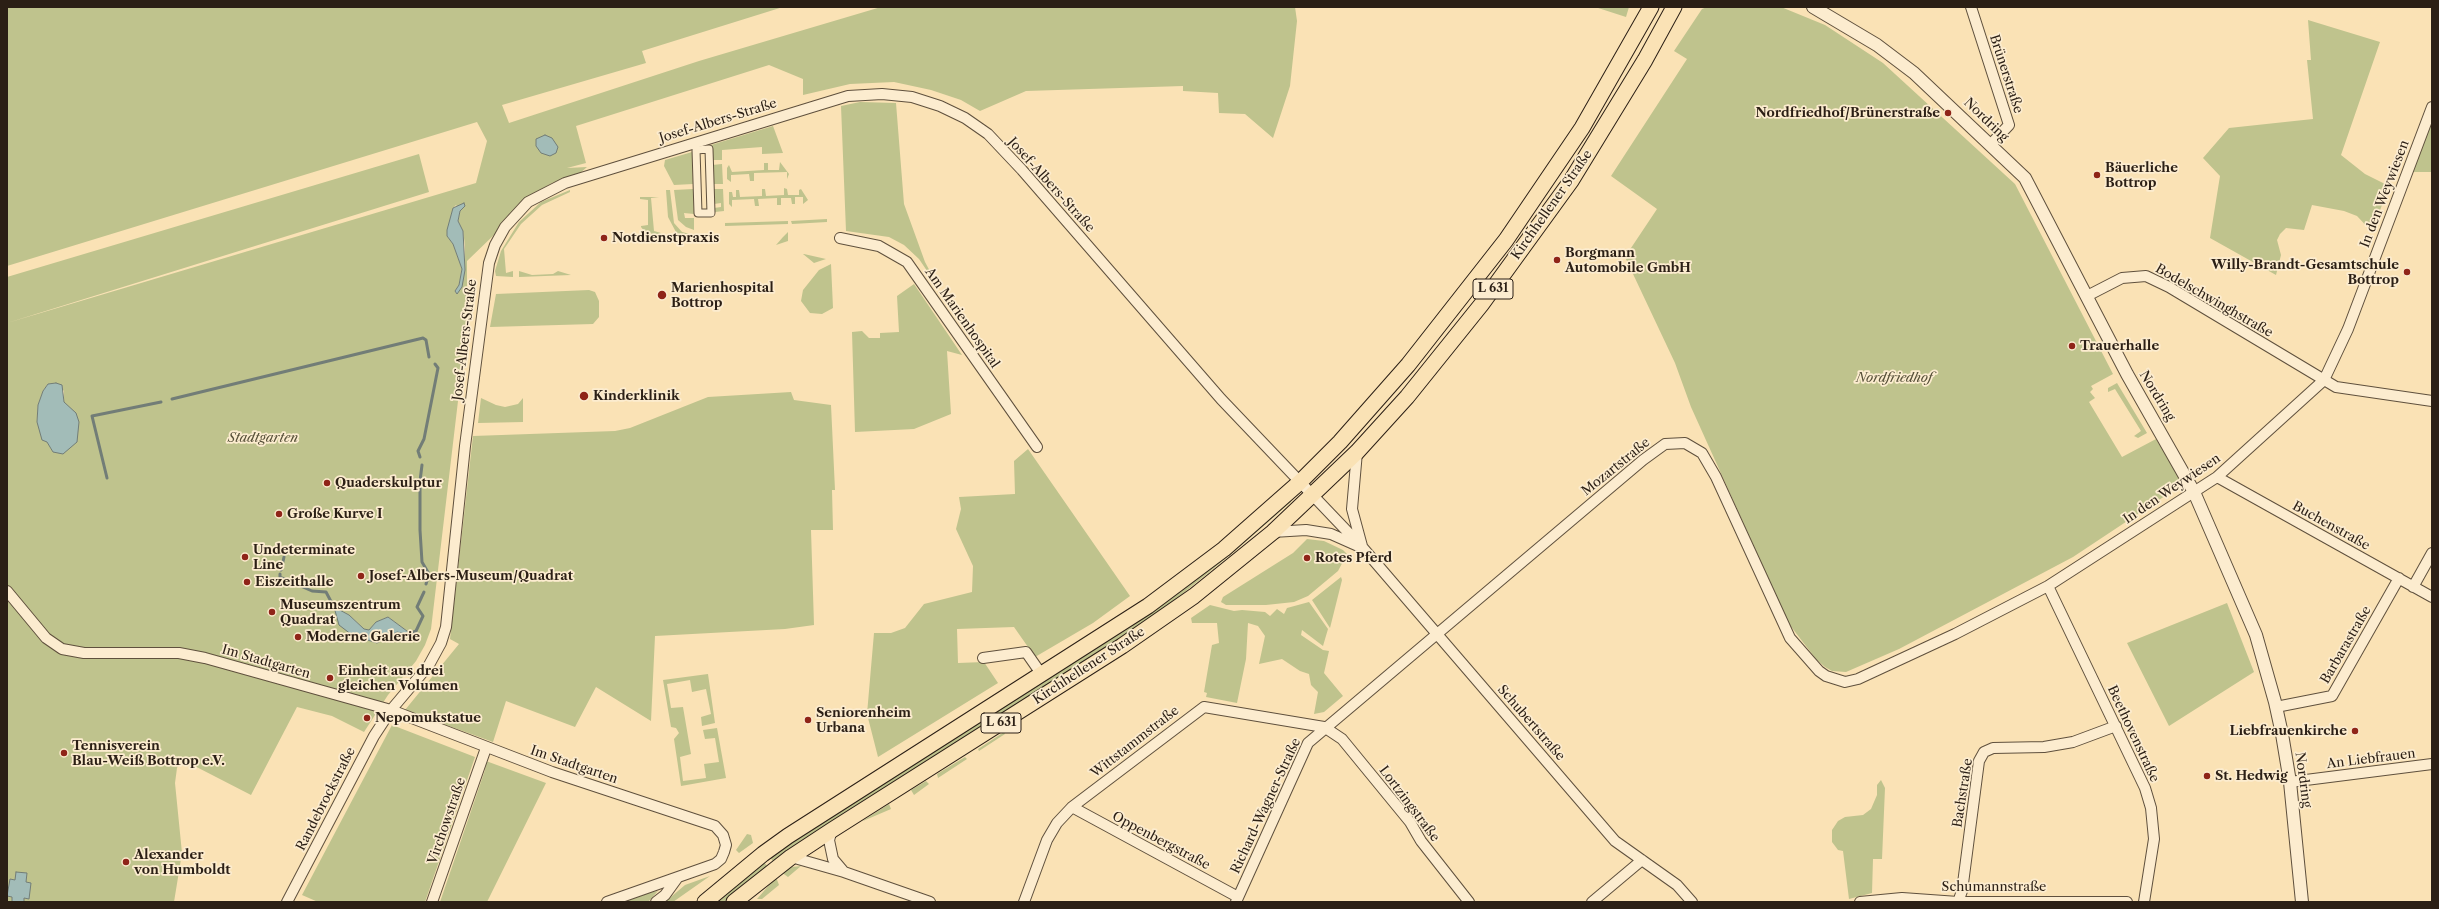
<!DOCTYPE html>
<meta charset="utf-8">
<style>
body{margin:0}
#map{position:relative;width:2439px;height:909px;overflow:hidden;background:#fae2b5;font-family:"Libre Caslon Text",serif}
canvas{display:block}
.frame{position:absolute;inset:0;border:8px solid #2b1f15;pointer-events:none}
</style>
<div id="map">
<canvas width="2439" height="909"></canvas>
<div class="frame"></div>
</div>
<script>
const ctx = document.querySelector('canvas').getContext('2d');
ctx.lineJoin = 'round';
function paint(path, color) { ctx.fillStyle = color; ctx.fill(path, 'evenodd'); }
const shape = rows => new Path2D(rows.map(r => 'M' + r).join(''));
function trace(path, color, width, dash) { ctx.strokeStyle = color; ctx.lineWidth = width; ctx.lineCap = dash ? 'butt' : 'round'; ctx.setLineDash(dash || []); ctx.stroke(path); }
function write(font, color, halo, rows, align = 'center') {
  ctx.font = font + ' "Libre Caslon Text",serif'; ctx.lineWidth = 3.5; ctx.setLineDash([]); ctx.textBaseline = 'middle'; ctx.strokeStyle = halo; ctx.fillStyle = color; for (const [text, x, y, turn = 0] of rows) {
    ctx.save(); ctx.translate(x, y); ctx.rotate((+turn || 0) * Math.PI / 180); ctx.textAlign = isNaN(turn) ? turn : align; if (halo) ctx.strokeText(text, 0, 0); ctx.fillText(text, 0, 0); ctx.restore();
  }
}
const green = shape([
 [7,7,783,7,642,51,646,63,502,105,509,123,699,61,881,7,1295,7,1297,21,1290,86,1273,138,1245,114,1219,113,1218,93,1183,91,1183,86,1026,91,980,111,961,100,931,90,894,82,850,84,803,95,803,79,769,65,576,126,586,163,567,168,587,167,579,174,552,183,528,197,509,216,496,233,467,261,467,325,431,629,425,645,416,661,388,695,364,732,332,716,297,707,251,795,181,759,177,768,175,783,182,853,174,902,7,902,7,323,476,183,487,141,477,122,7,266],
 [456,205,460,211,458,221,463,231,465,245,465,270,457,294,455,291,459,285,462,269,453,244,447,236,453,208],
 [56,383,64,391,64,402,53,452,37,422,38,405,43,391,48,384],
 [334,607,349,615,364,629,369,631,376,622,388,617,411,634,408,635,397,632,377,643,349,631],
 [1595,7,1629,7,1626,17],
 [1707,7,1781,7,1825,25,1883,63,2015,184,2113,374,2091,386,2093,389,2090,392,2095,398,2089,402,2122,457,2156,439,2183,484,2073,557,1899,649,1846,672,1832,671,1825,667,1816,659,1789,624,1691,407,1675,363,1625,257,1657,209,1611,176,1687,59,1674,51,1702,9],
 [2308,20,2380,42,2341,155,2365,174,2389,186,2372,232,2357,216,2344,211,2312,205,2304,230,2286,228,2280,234,2277,240,2281,255,2276,275,2210,238,2220,176,2203,158,2229,128,2313,119,2307,60,2311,60],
 [860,102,896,103,904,204,925,262,940,290,919,259,904,245,889,237,846,231,841,106],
 [2432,114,2432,172,2413,172],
 [773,126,783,153,762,154,762,147,722,150,722,160,712,160,711,145],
 [692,152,693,184,674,185,664,166,665,160],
 [419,154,429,192,7,323,7,277],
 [780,162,789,174,787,179,787,172,754,173,754,181,750,181,749,174,731,175,731,182,727,179,727,168,729,165,732,172,764,170,764,163,768,163,768,170,779,170],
 [722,164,723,184,713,184,712,165],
 [784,188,787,189,788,195,799,195,799,190,801,189,808,200,803,204,803,197,795,197,795,204,792,204,791,198,781,198,781,205,777,205,777,198,758,199,759,206,755,206,754,199,732,200,732,207,729,204,729,192,732,192,733,197,736,197,736,190,739,190,740,197,762,196,762,189,765,189,766,196,784,195],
 [693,189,694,214,684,213,685,218,694,218,694,230,686,227,678,220,674,190],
 [714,189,723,189,724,211,715,212,714,208,721,207,721,203,714,204],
 [570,190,570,192,542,205,521,224,504,249,506,273,513,271,513,277,496,276,495,271,501,251,519,222,541,202],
 [666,190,670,190,674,223,682,232,694,235,694,239,677,240,677,234,668,217],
 [640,197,659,197,651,198,654,231,661,233,662,240,647,231,645,232,641,227,641,226,648,225,648,200,640,199],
 [827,219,827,222,792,224,791,221],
 [788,221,788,224,725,226,725,223],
 [788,232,788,241,776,245,783,237],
 [803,254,804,254,826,259,814,263],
 [831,264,833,308,822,314,810,313,801,301,803,290,819,270],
 [519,271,532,275,553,274,558,271,571,275,519,277],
 [914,284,962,355,947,351,951,414,914,429,855,432,852,332,862,331,869,338,880,338,880,333,899,332,897,296],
 [589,290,595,292,599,301,599,317,593,324,490,327,496,294],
 [2117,383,2147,433,2138,438,2134,436,2141,431,2115,389,2108,392,2108,388],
 [791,392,794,400,831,405,835,490,832,490,833,530,811,530,814,625,785,629,655,636,651,721,596,687,575,727,506,701,493,742,405,710,459,644,450,639,473,436,615,431,630,428,708,397],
 [481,398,496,405,505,407,518,404,523,398,523,422,478,423],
 [1028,449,1130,596,1093,623,1035,657,1014,627,957,629,958,663,984,662,998,683,878,757,867,714,874,633,891,633,905,628,924,604,972,592,973,566,956,529,961,509,959,497,1015,494,1014,461],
 [1291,498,1291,502,1235,551,1154,617,774,863,770,857,800,835,1131,627,1199,576],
 [1307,539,1324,541,1343,550,1347,554,1338,571,1308,596,1294,602,1266,605,1226,605,1221,602,1223,597,1293,553],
 [1341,577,1342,580,1330,628,1312,600],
 [1309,602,1328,629,1323,646,1302,630,1301,635,1323,650,1329,651,1324,673,1343,696,1324,712,1314,714,1318,692,1311,685,1309,674,1300,671,1282,659,1259,664,1265,636,1258,626,1248,623,1246,659,1237,703,1206,697,1207,693,1204,692,1212,645,1219,643,1217,623,1192,623,1191,618,1210,605,1234,611,1242,610,1265,612,1270,616,1277,609,1284,614,1287,608],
 [2227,603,2254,672,2169,726,2127,643],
 [708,674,715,723,702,726,701,717,711,714,706,689,692,692,690,680,667,684,671,708,683,707,691,754,680,757,683,781,706,778,704,764,719,762,715,738,705,739,703,730,717,728,726,778,681,786,674,739,679,733,676,728,671,727,663,680],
 [392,725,475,757,425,902,318,902,302,895],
 [1004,732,1005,734,979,751,978,749],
 [965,757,967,759,938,778,937,774],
 [486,761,546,783,487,902,440,902,485,770],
 [1881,780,1885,788,1882,859,1873,859,1872,893,1849,899,1843,851,1838,850,1832,842,1832,830,1838,821,1845,817,1863,815,1871,809,1877,795,1877,785],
 [926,781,929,784,914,795,911,790],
 [889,804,891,809,863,821,864,820],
 [747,834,751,835,753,843,739,853,736,850],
 [763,861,768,867,724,902,713,902],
 [801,866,788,877,781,872,792,867],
 [710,876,673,902,665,902,685,885],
 [776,877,779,885,762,899,757,899],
 [658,891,648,902,624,902,644,894]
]);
const water = shape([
 [545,135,552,138,558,147,556,153,550,156,541,153,536,146,536,139,545,135],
 [464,203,465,206,460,211,458,221,463,231,465,270,462,287,457,294,455,291,459,285,462,269,453,244,447,236,447,230,453,208,464,203],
 [56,383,62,385,64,402,76,413,79,422,77,442,63,454,53,452,47,442,42,440,37,422,38,405,43,391,48,384,56,383],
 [334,607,349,615,364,629,369,630,376,622,388,617,411,634,409,635,397,632,377,643,352,635,339,625,334,607],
 [16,872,27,873,26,882,31,883,29,899,24,898,24,902,12,902,12,897,7,896,10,879,15,880,16,872]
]);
const stream = shape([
 [172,399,423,338,426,340,429,357],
 [420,457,418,451,424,439,438,368,435,364],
 [422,465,420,481,420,530,422,562,429,574,426,584],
 [107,478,92,416,161,402],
 [281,570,284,557],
 [280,574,280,577,312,591,326,592,335,609],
 [409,634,416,631,423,616,417,607,424,592]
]);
const pedestrian = shape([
 [709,149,711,213,698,213,696,150,709,149]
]);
const minor = shape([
 [1971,7,2009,125,1991,144],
 [840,238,879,246,907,262,1037,447],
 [2087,296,2122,278,2146,276,2169,287,2336,387,2432,401],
 [1357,452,1352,509,1362,546],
 [2217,477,2432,597],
 [1273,532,1306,530,1331,534,1358,546],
 [2048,586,2145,788,2151,808,2154,839,2144,902],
 [2413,587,2432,553],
 [7,591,46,638,62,649,84,653,179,653,205,658,391,710,552,772,715,826,723,835,726,845,724,852,721,859,715,864,607,902],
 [983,658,1026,652,1042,675],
 [2276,707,2332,696,2399,578],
 [2290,782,2432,764],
 [1072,807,1238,897],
 [832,830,829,840,833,859,844,872],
 [791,857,844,872,930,902],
 [287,902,374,736,391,710,429,665,441,643,446,627,465,446,489,263,495,245,505,227,528,202,565,183,848,96,882,94,912,97,940,106,965,118,988,134,1022,170,1221,399,1363,548,1615,841,1677,885,1692,902],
 [432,902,486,748],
 [656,902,665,895,678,877],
 [1024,902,1047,840,1057,823,1072,807,1204,707,1324,727,1342,739,1410,822,1421,841,1469,902],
 [1236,902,1308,743,1643,460,1665,444,1685,443,1702,453,1716,477,1790,638,1819,671,1826,676,1845,682,1858,679,1955,634,2048,586,2217,477,2324,380,2348,329,2432,107],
 [1592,902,1642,860],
 [1860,902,1902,898,1958,902,2127,902],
 [1958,902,1962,891,1979,761,1984,752,1993,748,2044,747,2073,742,2116,726]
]);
const tertiary = shape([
 [1813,7,1877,45,1914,73,2025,178,2127,374,2194,492,2256,635,2275,702,2282,734,2290,782,2302,902]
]);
const primary = shape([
 [705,902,763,854,788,836,1148,606,1224,549,1300,482,1340,442,1408,365,1506,240,1582,128,1651,7],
 [734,902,791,857,832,830,1122,646,1194,596,1273,532,1312,495,1357,452,1407,397,1481,305,1571,181,1645,60,1674,7]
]);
const markers = [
 [1948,113,4,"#8f2418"],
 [2097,175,4,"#8f2418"],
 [604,238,4,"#8f2418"],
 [1557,260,4,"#8f2418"],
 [2407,272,4,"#8f2418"],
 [662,295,5,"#8f2418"],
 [2072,346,4,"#8f2418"],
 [584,396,5,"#8f2418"],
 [327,483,4,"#8f2418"],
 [279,514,4,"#8f2418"],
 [245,557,4,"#8f2418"],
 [1307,558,4,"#8f2418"],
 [361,576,4,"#8f2418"],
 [247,582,4,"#8f2418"],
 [272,612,4,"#8f2418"],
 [298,637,4,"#8f2418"],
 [330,678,4,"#8f2418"],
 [367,718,4,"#8f2418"],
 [808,720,4,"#8f2418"],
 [2355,731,4,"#8f2418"],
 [64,753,4,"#8f2418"],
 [2207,776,4,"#8f2418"],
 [126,862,4,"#8f2418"]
];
const shields = [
 [1493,289,40],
 [1001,723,40]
];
const shieldNames = [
 ["L 631",1493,289],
 ["L 631",1001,723]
];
const streetNames = [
 ["Brünerstraße",2006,74,72],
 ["Nordring",1986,120,44],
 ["Josef-Albers-Straße",718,121,-17],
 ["Josef-Albers-Straße",1051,185,48],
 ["In den Weywiesen",2385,194,-69],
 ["Kirchhellener Straße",1552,205,-55],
 ["Bodelschwinghstraße",2214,301,30],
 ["Am Marienhospital",962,318,55],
 ["Josef-Albers-Straße",465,340,-83],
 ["Nordring",2157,396,59],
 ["Mozartstraße",1616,467,-39],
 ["In den Weywiesen",2172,489,-34],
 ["Buchenstraße",2331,526,29],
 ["Barbarastraße",2346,645,-60],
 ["Im Stadtgarten",266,662,16],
 ["Kirchhellener Straße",1089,666,-33],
 ["Schubertstraße",1531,723,49],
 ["Beethovenstraße",2133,734,65],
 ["Wittstammstraße",1135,742,-38],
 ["An Liebfrauen",2371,759,-7],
 ["Im Stadtgarten",574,765,19],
 ["Nordring",2303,780,82],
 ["Bachstraße",1963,793,-81],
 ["Randebrockstraße",326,799,-63],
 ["Lortzingstraße",1409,804,53],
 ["Richard-Wagner-Straße",1266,806,-65],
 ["Virchowstraße",447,821,-71],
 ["Oppenbergstraße",1161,841,28],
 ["Schumannstraße",1994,887]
];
const poiNames = [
 ["Nordfriedhof/Brünerstraße",1940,113,"right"],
 ["Bäuerliche",2105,168],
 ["Bottrop",2105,183],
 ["Notdienstpraxis",612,238],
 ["Borgmann",1565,253],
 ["Automobile GmbH",1565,268],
 ["Willy-Brandt-Gesamtschule",2399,265,"right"],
 ["Bottrop",2399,280,"right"],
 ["Marienhospital",671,288],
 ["Bottrop",671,303],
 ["Trauerhalle",2080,346],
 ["Kinderklinik",593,396],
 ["Quaderskulptur",335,483],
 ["Große Kurve I",287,514],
 ["Undeterminate",253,550],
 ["Line",253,565],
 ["Rotes Pferd",1315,558],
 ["Josef-Albers-Museum/Quadrat",369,576],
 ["Eiszeithalle",255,582],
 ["Museumszentrum",280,605],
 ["Quadrat",280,620],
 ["Moderne Galerie",306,637],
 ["Einheit aus drei",338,671],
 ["gleichen Volumen",338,686],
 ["Seniorenheim",816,713],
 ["Urbana",816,728],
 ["Nepomukstatue",375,718],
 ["Liebfrauenkirche",2347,731,"right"],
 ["Tennisverein",72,746],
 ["Blau-Weiß Bottrop e.V.",72,761],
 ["St. Hedwig",2215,776],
 ["Alexander",134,855],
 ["von Humboldt",134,870]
];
const parkNames = [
 ["Nordfriedhof",1894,378],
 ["Stadtgarten",263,438]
];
paint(green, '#bfc38d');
paint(water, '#a2bcb8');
trace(water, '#727d77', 1);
trace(stream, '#727d77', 3);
trace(pedestrian, '#5f503d', 9);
trace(minor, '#5f503d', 12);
trace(tertiary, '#5f503d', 14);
trace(primary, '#2b1f15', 17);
trace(pedestrian, '#fceccf', 7);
trace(minor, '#fceccf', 10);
trace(tertiary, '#fceccf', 12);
trace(primary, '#fae2b5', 15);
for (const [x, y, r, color] of markers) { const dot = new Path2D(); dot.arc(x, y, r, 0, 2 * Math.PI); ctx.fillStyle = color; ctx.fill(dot); trace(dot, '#fceccf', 1.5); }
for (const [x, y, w] of shields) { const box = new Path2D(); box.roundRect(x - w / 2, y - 10, w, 20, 3); ctx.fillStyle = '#fceccf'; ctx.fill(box); trace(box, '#2b1f15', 1); }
write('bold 12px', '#2b1f15', null, shieldNames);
write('13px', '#2b1f15', '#fceccf', streetNames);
write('bold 13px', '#2b1f15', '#fceccf', poiNames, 'left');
write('italic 13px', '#575039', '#fceccf', parkNames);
</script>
